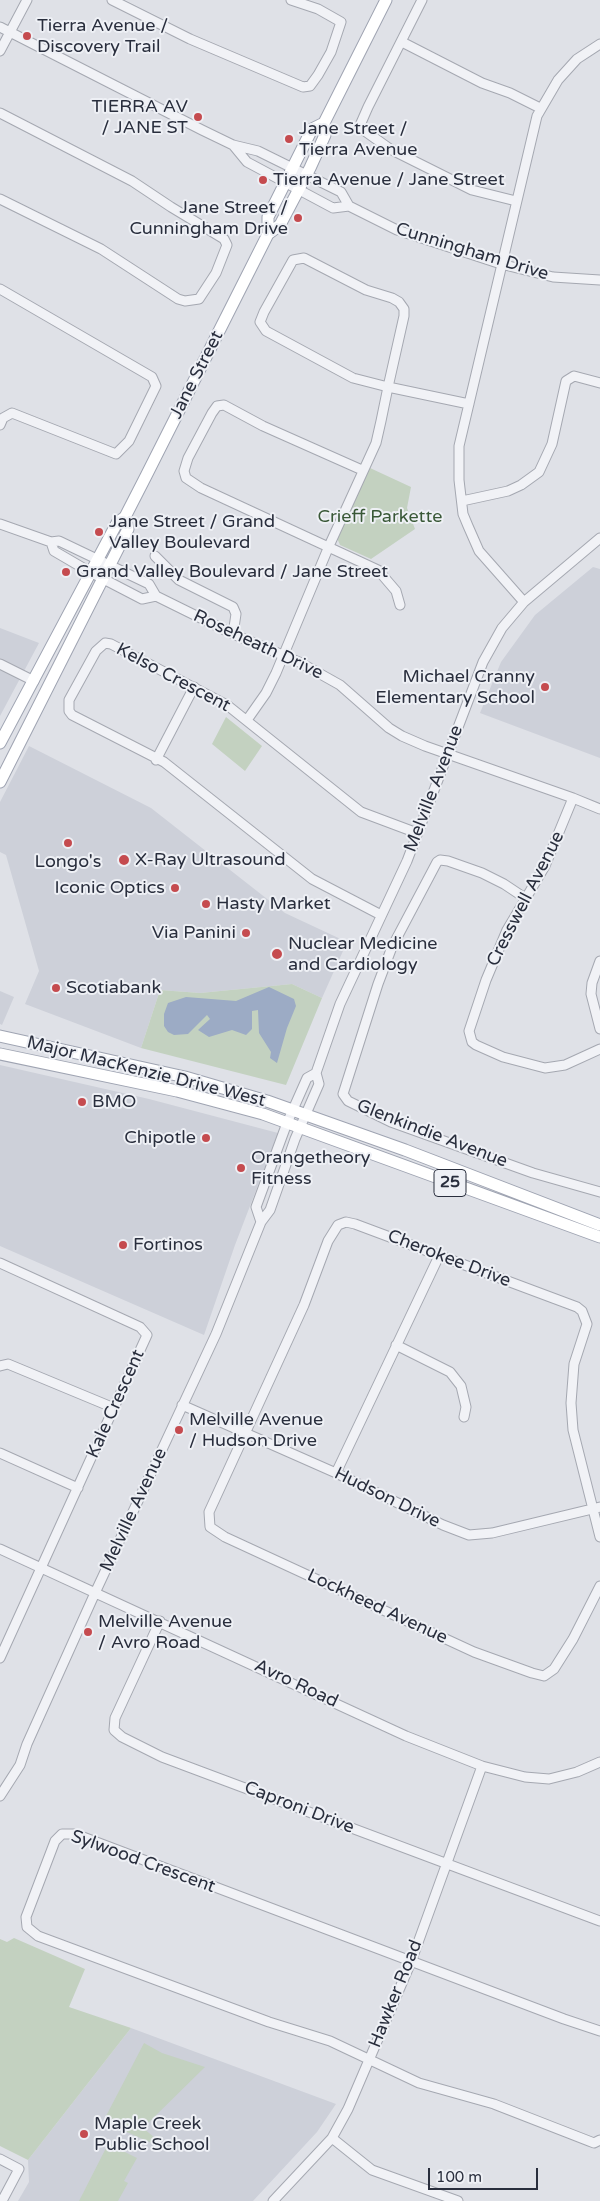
<!DOCTYPE html>
<style>
body{margin:0}
#map{position:relative;width:600px;height:2201px;overflow:hidden;background:#dfe1e7;font-family:"Varela Round",sans-serif}
canvas{display:block}
.scale{position:absolute;left:428px;top:2168px;width:110px;height:22px;box-sizing:border-box;border:2px solid #292e3d;border-top:0;padding-left:6px;font-size:15px;line-height:18px;white-space:nowrap;color:#292e3d;-webkit-text-stroke:4px #eef0f5;paint-order:stroke}
</style>
<div id="map">
<canvas width="600" height="2201"></canvas>
<div class="scale">100 m</div>
</div>
<script>
const ctx = document.querySelector('canvas').getContext('2d');
ctx.lineJoin = 'round';
function paint(path, color) { ctx.fillStyle = color; ctx.fill(path, 'evenodd'); }
const shape = rows => new Path2D(rows.map(r => 'M' + r).join(''));
function trace(path, color, width, dash) { ctx.strokeStyle = color; ctx.lineWidth = width; ctx.lineCap = dash ? 'butt' : 'round'; ctx.setLineDash(dash || []); ctx.stroke(path); }
function write(font, color, halo, rows, align = 'center') {
  ctx.font = font + ' "Varela Round",sans-serif'; ctx.lineWidth = 4; ctx.setLineDash([]); ctx.textBaseline = 'middle'; ctx.strokeStyle = halo; ctx.fillStyle = color; for (const [text, x, y, turn = 0] of rows) {
    ctx.save(); ctx.translate(x, y); ctx.rotate((+turn || 0) * Math.PI / 180); ctx.textAlign = isNaN(turn) ? turn : align; if (halo) ctx.strokeText(text, 0, 0); ctx.fillText(text, 0, 0); ctx.restore();
  }
}
const built = shape([
 [593,567,600,569,600,758,480,713,501,662,535,615],
 [0,628,39,643,0,716],
 [29,746,151,808,285,913,347,942,322,998,292,984,200,993,160,990,141,1048,25,1004,39,971,6,855,0,852,0,802],
 [0,991,14,997,2,1025,0,1024],
 [0,1065,149,1099,278,1133,235,1245,204,1335,0,1246],
 [131,2028,336,2104,317,2132,253,2201,18,2201,29,2182,28,2160]
]);
const green = shape([
 [370,468,411,487,407,508,415,529,371,559,340,545,337,538],
 [226,717,262,746,245,771,212,744],
 [292,984,322,998,286,1085,141,1048,160,990,200,993],
 [14,1938,85,1969,69,2007,131,2028,28,2160,0,2146,0,1939,7,1942],
 [144,2043,162,2053,205,2067,143,2128,155,2138,152,2143,122,2130,105,2118],
 [111,2145,137,2158,124,2181,128,2183,118,2201,79,2201,106,2148]
]);
const water = shape([
 [269,987,294,999,296,1006,287,1028,277,1063,270,1058,271,1052,259,1033,258,1010,252,1011,252,1029,246,1035,232,1030,209,1037,198,1030,210,1019,207,1015,188,1034,174,1035,168,1032,164,1026,164,1014,168,1003,186,997,236,1001]
]);
const minor = shape([
 [112,0,190,39,303,87,310,86,318,75,331,52,341,22,318,9,291,0],
 [422,0,368,107,361,123,362,129,390,149,472,190,516,201],
 [0,27,202,130,233,145,258,151,341,192,349,206],
 [402,42,482,83,510,93,540,108],
 [0,51,27,0],
 [0,113,132,181,171,207,224,239,227,245,216,273,199,299,185,301,178,299,101,249,0,199],
 [233,145,247,162,333,208,349,206,397,230,501,264,553,277,600,280],
 [0,289,152,377,156,386,129,441,116,454,12,413,3,418,0,425],
 [362,470,263,426,224,405,217,406,212,413,188,458,184,471,186,478,201,488,378,570,396,591,400,605],
 [462,501,508,491,521,485,539,472,552,444,566,381,574,376,600,383],
 [0,524,51,542,59,541,149,584,156,596,233,634,299,662,340,685,389,728,402,736,425,746,573,798,600,809],
 [51,542,54,551,90,572,142,599,156,596],
 [155,556,179,580,233,607,236,614,233,634],
 [524,602,479,551,468,526,463,514,459,480,459,446,537,116,558,80,577,59,600,44],
 [0,664,34,681],
 [247,720,266,693,276,673,329,546,376,443,381,421,388,387,404,316,404,309,399,302,392,298,366,290,304,258,293,260,264,312,260,322,266,331,353,378,388,387,469,404],
 [156,760,194,687],
 [573,798,545,866,507,930,486,980,469,1031,472,1042,476,1045,503,1057,545,1068,565,1065,600,1049],
 [525,898,504,884,482,873,448,861,440,860,437,862,392,947,378,984,343,1094,348,1101,391,1122,533,1173,600,1192],
 [381,915,312,879,164,762,72,715,69,711,69,700,96,651,105,643,111,644,227,705,361,812,417,833],
 [600,961,592,983,591,994,600,1029],
 [261,1222,256,1207,287,1123,307,1078,316,1073],
 [0,1263,140,1327,147,1335,0,1658],
 [396,1345,450,1372,461,1386,466,1407,464,1417],
 [0,1366,8,1364,114,1408],
 [182,1405,336,1473,443,1525,469,1535,492,1533,600,1507],
 [0,1453,78,1488],
 [336,1473,439,1256],
 [600,1537,573,1430,571,1403,574,1364,587,1324,582,1311,577,1307,355,1224,346,1222,338,1225,328,1241,304,1305,209,1512,210,1527,225,1537,474,1652,532,1673,544,1676,554,1669,573,1639,600,1586],
 [0,1549,406,1736,482,1766,525,1777,549,1779,577,1772,600,1762],
 [160,1621,115,1718,114,1730,122,1737,162,1757,600,1921],
 [0,1796,20,1765,27,1744,95,1593,216,1334,261,1222,270,1210,295,1139,319,1084,316,1073,340,1004,407,861,483,662,502,628,524,602,600,538],
 [600,2031,564,2019,75,1834,62,1834,55,1841,26,1917,27,1927,38,1936,269,2022,330,2041,419,2083,494,2104,589,2141,594,2143,600,2140],
 [332,2138,372,2170,458,2201],
 [0,2159,19,2169,2,2201],
 [273,2201,332,2138,348,2109,411,1962,482,1766]
]);
const major = shape([
 [268,234,280,225,310,168,325,135,324,123,386,0],
 [0,743,117,523,125,517,146,476,268,234,268,217,312,129,324,123],
 [0,782,128,529,125,517],
 [0,1036,185,1077,267,1101,405,1150,600,1225],
 [0,1054,177,1091,263,1114,600,1237]
]);
const markers = [
 [27,36,5,"#c54b4f"],
 [198,117,5,"#c54b4f"],
 [289,139,5,"#c54b4f"],
 [263,180,5,"#c54b4f"],
 [298,218,5,"#c54b4f"],
 [99,532,5,"#c54b4f"],
 [66,572,5,"#c54b4f"],
 [545,687,5,"#c54b4f"],
 [68,843,5,"#c54b4f"],
 [124,860,6,"#c54b4f"],
 [175,888,5,"#c54b4f"],
 [206,904,5,"#c54b4f"],
 [246,933,5,"#c54b4f"],
 [277,954,6,"#c54b4f"],
 [56,988,5,"#c54b4f"],
 [82,1102,5,"#c54b4f"],
 [206,1138,5,"#c54b4f"],
 [241,1168,5,"#c54b4f"],
 [123,1245,5,"#c54b4f"],
 [179,1430,5,"#c54b4f"],
 [88,1632,5,"#c54b4f"],
 [84,2134,5,"#c54b4f"]
];
const shields = [
 [450,1183,32]
];
const shieldNames = [
 ["25",450,1183]
];
const poiNames = [
 ["Tierra Avenue /",37,26],
 ["Discovery Trail",37,47],
 ["TIERRA AV",188,107,"right"],
 ["/ JANE ST",188,128,"right"],
 ["Jane Street /",299,129],
 ["Tierra Avenue",299,150],
 ["Tierra Avenue / Jane Street",273,180],
 ["Jane Street /",288,208,"right"],
 ["Cunningham Drive",288,229,"right"],
 ["Jane Street / Grand",109,522],
 ["Valley Boulevard",109,543],
 ["Grand Valley Boulevard / Jane Street",76,572],
 ["Michael Cranny",535,677,"right"],
 ["Elementary School",535,698,"right"],
 ["X-Ray Ultrasound",135,860],
 ["Longo's",68,862,"center"],
 ["Iconic Optics",165,888,"right"],
 ["Hasty Market",216,904],
 ["Via Panini",236,933,"right"],
 ["Nuclear Medicine",288,944],
 ["and Cardiology",288,965],
 ["Scotiabank",66,988],
 ["BMO",92,1102],
 ["Chipotle",196,1138,"right"],
 ["Orangetheory",251,1158],
 ["Fitness",251,1179],
 ["Fortinos",133,1245],
 ["Melville Avenue",189,1420],
 ["/ Hudson Drive",189,1441],
 ["Melville Avenue",98,1622],
 ["/ Avro Road",98,1643],
 ["Maple Creek",94,2124],
 ["Public School",94,2145]
];
const streetNames = [
 ["Cunningham Drive",472,252,17],
 ["Jane Street",197,375,-63],
 ["Roseheath Drive",258,645,25],
 ["Kelso Crescent",173,678,28],
 ["Melville Avenue",434,789,-69],
 ["Cresswell Avenue",526,899,-63],
 ["Major MacKenzie Drive West",146,1072,14],
 ["Glenkindie Avenue",432,1134,21],
 ["Cherokee Drive",449,1259,21],
 ["Kale Crescent",116,1404,-66],
 ["Hudson Drive",387,1498,26],
 ["Melville Avenue",134,1510,-65],
 ["Lockheed Avenue",377,1607,25],
 ["Avro Road",296,1684,25],
 ["Caproni Drive",299,1808,21],
 ["Sylwood Crescent",143,1862,20],
 ["Hawker Road",396,1994,-68]
];
const parkNames = [
 ["Crieff Parkette",380,517]
];
paint(built, '#cdd0d9');
paint(green, '#c3d1c0');
paint(water, '#9cabc5');
trace(minor, '#a5a8b1', 11);
trace(major, '#9fa4b2', 13);
trace(minor, '#f1f2f6', 9);
trace(major, '#fff', 11);
for (const [x, y, r, color] of markers) { const dot = new Path2D(); dot.arc(x, y, r, 0, 2 * Math.PI); ctx.fillStyle = color; ctx.fill(dot); trace(dot, '#eef0f5', 2); }
for (const [x, y, w] of shields) { const box = new Path2D(); box.roundRect(x - w / 2, y - 13.5, w, 27, 4); ctx.fillStyle = '#eef0f5'; ctx.fill(box); trace(box, '#292e3d', 1); }
write('bold 16px', '#292e3d', null, shieldNames);
write('18px', '#292e3d', '#eef0f5', poiNames, 'left');
write('18px', '#292e3d', '#eef0f5', streetNames);
write('18px', '#395837', '#eef0f5', parkNames);
</script>
